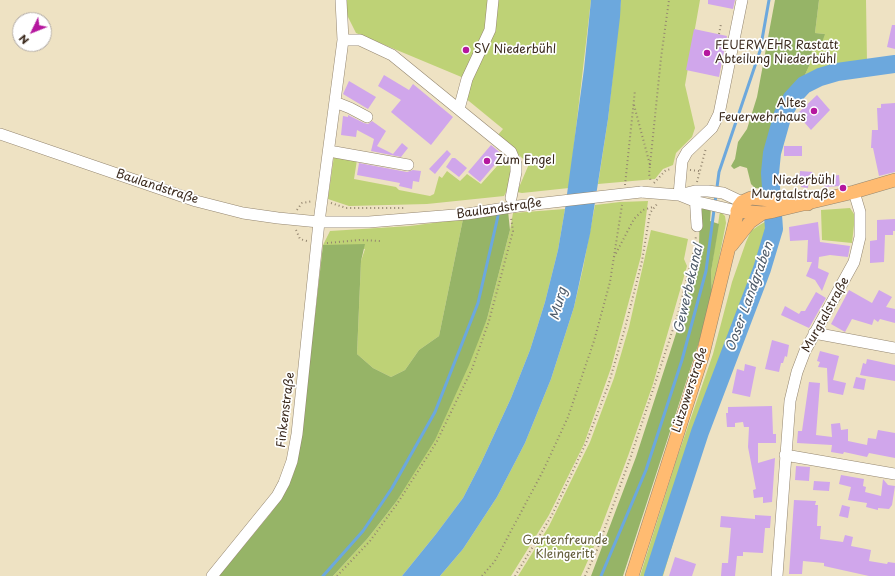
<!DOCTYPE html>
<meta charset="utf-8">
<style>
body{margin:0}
#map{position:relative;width:895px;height:576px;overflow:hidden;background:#eee2c3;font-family:"Playpen Sans",sans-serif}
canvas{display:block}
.north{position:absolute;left:12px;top:12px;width:40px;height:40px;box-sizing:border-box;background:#fff;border:1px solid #b1aaa5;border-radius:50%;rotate:227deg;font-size:11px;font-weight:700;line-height:16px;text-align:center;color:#3b2a1e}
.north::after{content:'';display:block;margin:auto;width:14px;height:18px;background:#b5179e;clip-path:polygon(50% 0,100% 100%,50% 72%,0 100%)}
</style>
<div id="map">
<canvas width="895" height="576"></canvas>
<div class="north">N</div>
</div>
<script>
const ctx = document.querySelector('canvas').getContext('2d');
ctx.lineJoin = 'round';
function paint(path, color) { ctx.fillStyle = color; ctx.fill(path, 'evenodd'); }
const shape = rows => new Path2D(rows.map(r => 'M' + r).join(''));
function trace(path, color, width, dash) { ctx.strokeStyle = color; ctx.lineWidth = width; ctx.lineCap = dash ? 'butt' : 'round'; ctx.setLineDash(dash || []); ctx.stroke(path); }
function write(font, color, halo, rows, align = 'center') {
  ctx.font = font + ' "Playpen Sans",sans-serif'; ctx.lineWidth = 3.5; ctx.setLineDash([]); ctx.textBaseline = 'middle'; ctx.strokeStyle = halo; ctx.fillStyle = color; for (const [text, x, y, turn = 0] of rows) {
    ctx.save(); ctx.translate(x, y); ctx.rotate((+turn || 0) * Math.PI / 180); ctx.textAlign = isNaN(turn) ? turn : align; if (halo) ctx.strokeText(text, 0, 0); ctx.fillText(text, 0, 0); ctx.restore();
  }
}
const green = shape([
 [344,0,591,0,569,188,522,193,517,192,529,164,497,136,503,129,464,97,471,81,356,33,345,11],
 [621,0,700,0,685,85,695,128,692,137,676,153,673,165,663,169,655,179,598,184,608,119],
 [819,0,866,0,867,63,818,72,803,79,810,64,813,43,825,34,815,33],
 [334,156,357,160,354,179,396,187,399,190,430,196,434,194,439,176,442,178,447,171,460,181,467,174,481,184,506,156,514,165,513,179,504,196,427,204,349,206,328,199],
 [648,201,641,256,611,368,584,444,549,515,511,576,440,576,463,549,497,497,525,443,551,379,574,307,583,268,595,205,620,202],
 [850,208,854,214,854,225,852,243,822,240,821,210],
 [565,209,558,250,545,302,530,350,511,398,481,463,463,498,436,534,402,576,333,576,368,538,396,502,487,319,510,230,513,213],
 [720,211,725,216,726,223,712,294,711,272],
 [779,217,777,243,772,257,739,347,713,410,663,576,640,576,677,458,713,354,732,282,746,242,751,231,758,226,768,220],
 [463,219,439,336,419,350,405,370,391,377,373,368,357,354,361,261,365,249,323,245,330,231,410,226],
 [651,230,688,239,684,259,687,266,653,384,628,456,593,549,581,576,518,576,549,526,590,442,614,378,629,327]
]);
const forest = shape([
 [775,0,819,0,815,33,825,34,821,45,813,44,810,64,803,79,793,89,776,122,767,162,769,190,755,188,751,184,747,168,740,166,734,169,731,166,735,159,738,142,747,129,757,97],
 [700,206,711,208,710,221,719,224,711,272,712,294,700,339,623,576,591,576,636,457,682,315,699,246],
 [508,211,510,230,487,319,469,365,435,440,396,502,368,538,333,576,219,576,270,514,283,496,293,475,300,447,323,245,365,244,361,261,357,354,373,368,391,377,405,370,419,350,439,336,463,219]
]);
const water = shape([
 [591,0,621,0,620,17,608,119,590,234,574,307,551,379,525,443,497,497,463,549,440,576,402,576,436,534,463,498,481,463,511,398,530,350,545,302,558,250,565,209,584,69]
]);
const stream = shape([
 [323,576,363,531,392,488,435,412,478,303,498,216],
 [601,576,646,470,682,360,706,271,719,172,760,51,769,0]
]);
const river = shape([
 [653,576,700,432,762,269,774,229,770,173,772,153,783,114,792,98,804,85,820,77,837,72,895,64]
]);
const building = shape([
 [708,0,735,0,733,9,708,4],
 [892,25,895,25,895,49,887,47],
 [694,29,727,36,719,77,686,70],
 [384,75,409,90,413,84,453,117,431,145,391,112,401,100,378,86],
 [349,81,376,97,368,109,343,94],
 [817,95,830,110,811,130,797,114],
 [895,103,895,172,879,176,873,148,871,148,872,130,878,130,877,108,881,108,881,104],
 [348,115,364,123,368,124,372,121,386,131,377,146,393,154,402,143,408,148,401,157,371,151,374,139,357,130,356,137,341,135,343,116,348,117],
 [491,145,503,155,480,182,468,172],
 [784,146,802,146,802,156,784,156],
 [447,150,451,154,435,174,429,169],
 [452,158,455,158,467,168,459,177,446,167],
 [359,163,407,172,413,170,421,171,419,182,413,181,412,189,399,186,400,183,357,175],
 [800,171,813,172,805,179,809,178,808,188,801,187,801,181,799,183],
 [839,175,840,186,825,187,823,177],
 [895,219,895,231,893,231,893,235,885,235,884,262,870,263,870,241,877,240,877,220],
 [818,222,820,242,850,246,848,257,830,255,819,257,818,268,829,273,822,291,815,280,806,276,812,262,807,262,808,240,790,241,789,227],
 [849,290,872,303,879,290,892,297,886,307,895,309,895,323,880,319,878,322,874,319,872,325,852,319,845,332,831,324],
 [816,292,826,298,809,328,781,315,785,306,799,314,801,311,805,311],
 [772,340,789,345,787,357,785,356,783,363,781,363,779,372,765,369],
 [820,351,839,356,833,380,846,383,843,395,828,392,827,368,818,367,820,362,817,361],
 [867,359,895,365,895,381,860,375,863,363,866,364],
 [745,364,756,367,750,397,732,393,737,369,744,371],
 [856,377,866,379,864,390,853,388],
 [809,382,820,383,816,435,832,437,831,424,840,423,841,430,848,429,848,441,867,445,868,438,876,439,878,430,895,433,895,458,869,453,867,457,844,452,843,454,831,452,832,445,797,443,798,431,802,431],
 [772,406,773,434,776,434,776,443,758,443,758,463,775,458,772,502,763,503,763,497,754,498,753,490,756,489,748,447,749,427,744,427,743,422,735,423,735,427,727,427,726,413,728,413,728,407],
 [796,466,810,467,809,481,795,480],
 [841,475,864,479,863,486,866,487,865,492,881,496,883,479,888,485,895,486,892,505,889,509,878,508,878,510,866,507,867,503,848,500,851,487,839,484],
 [814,481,830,482,829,491,813,490],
 [794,500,816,501,815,505,818,505,817,526,821,526,820,539,843,542,845,535,853,537,851,546,871,550,869,561,887,564,888,562,895,563,895,576,869,576,824,566,824,563,803,561,802,574,789,574],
 [842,505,850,507,848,518,839,516],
 [755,515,771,516,770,528,765,528,763,553,743,552,743,556,737,556,735,576,721,576,722,563,728,563,731,528,720,527,721,516,755,519],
 [675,557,696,564,692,576,669,576]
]);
const path = shape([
 [719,34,721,24],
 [634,105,650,165,649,174,651,182],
 [650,165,661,58,669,0],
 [690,170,699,171],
 [697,182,706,148],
 [654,183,666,170,672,169],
 [625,185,635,90],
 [331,203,346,208,404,208],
 [297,210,302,203,313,201],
 [296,230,300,239,307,241],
 [327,243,359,240,380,241],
 [614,257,634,219,643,210,653,207],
 [337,576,370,541,397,504,436,443,472,369,489,321,513,231,511,217],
 [482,576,495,561,543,471,568,417,594,341,610,282,622,205],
 [515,576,552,515,586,443,608,386,625,328,642,261,650,213,657,204],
 [585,576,597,550,631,456,678,314,695,246,696,235]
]);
const minor = shape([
 [343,40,360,40,392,55,511,152,516,164,516,172,511,198],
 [335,102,350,108,367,117],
 [459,109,467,79,490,30,493,0],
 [0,134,196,201,243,213,278,218,319,222,369,222,467,214,518,206],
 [329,151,408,165],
 [641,192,679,195,695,191,708,191,723,193,742,202],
 [695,194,697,226],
 [679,195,682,161,687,152,712,128,719,114,742,0],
 [679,195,694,201,737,211],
 [814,333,895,348],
 [785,455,895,474],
 [212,576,277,496,284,483,292,461,297,434,319,222,343,40,341,0],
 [777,576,790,401,797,372,805,351,854,262,860,237,860,212,854,192]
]);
const major = shape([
 [737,211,763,213,774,211,854,192,895,180],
 [731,246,750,222,763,213],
 [632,576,703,354,739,206,742,202,751,198,808,204]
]);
const minorBridge = shape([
 [518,206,641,192]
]);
const markers = [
 [466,50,4,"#b5179e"],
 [707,53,4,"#b5179e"],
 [814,111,4,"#b5179e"],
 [487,161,4,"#b5179e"],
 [843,188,4,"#b5179e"]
];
const poiNames = [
 ["FEUERWEHR Rastatt",715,46],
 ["Abteilung Niederbühl",715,60],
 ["SV Niederbühl",474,50],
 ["Altes",806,104,"right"],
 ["Feuerwehrhaus",806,118,"right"],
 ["Zum Engel",495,161],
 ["Niederbühl",835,181,"right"],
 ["Murgtalstraße",835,195,"right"]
];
const streetNames = [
 ["Baulandstraße",157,187,18],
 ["Baulandstraße",499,209,-8],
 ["Murgtalstraße",826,315,-61],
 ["Lützowerstraße",690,390,-72],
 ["Finkenstraße",286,410,-83]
];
const parkNames = [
 ["Gartenfreunde",565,541],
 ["Kleingeritt",565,555]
];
const waterNames = [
 ["Gewerbekanal",689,289,-77],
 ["Ooser Landgraben",750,297,-70],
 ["Murg",559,304,-75]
];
paint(green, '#bed276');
paint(forest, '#96b467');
paint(water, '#6ca8dd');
trace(stream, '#6ca8dd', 3);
trace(river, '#6ca8dd', 18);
paint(building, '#d0a6eb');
trace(minor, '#948670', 12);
trace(major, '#948670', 14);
trace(path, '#948670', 2, [1, 3]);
trace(minor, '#fff', 11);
trace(major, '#ffbb71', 13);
trace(minorBridge, '#948670', 12, []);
trace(minorBridge, '#fff', 11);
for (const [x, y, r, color] of markers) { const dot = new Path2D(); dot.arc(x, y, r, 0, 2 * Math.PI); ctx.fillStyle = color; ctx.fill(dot); trace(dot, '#fff', 1.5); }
write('12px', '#3b2a1e', '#fff', poiNames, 'left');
write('12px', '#3b2a1e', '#fff', streetNames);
write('12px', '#625c38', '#fff', parkNames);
write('italic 13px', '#4f5c6a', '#fff', waterNames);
</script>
